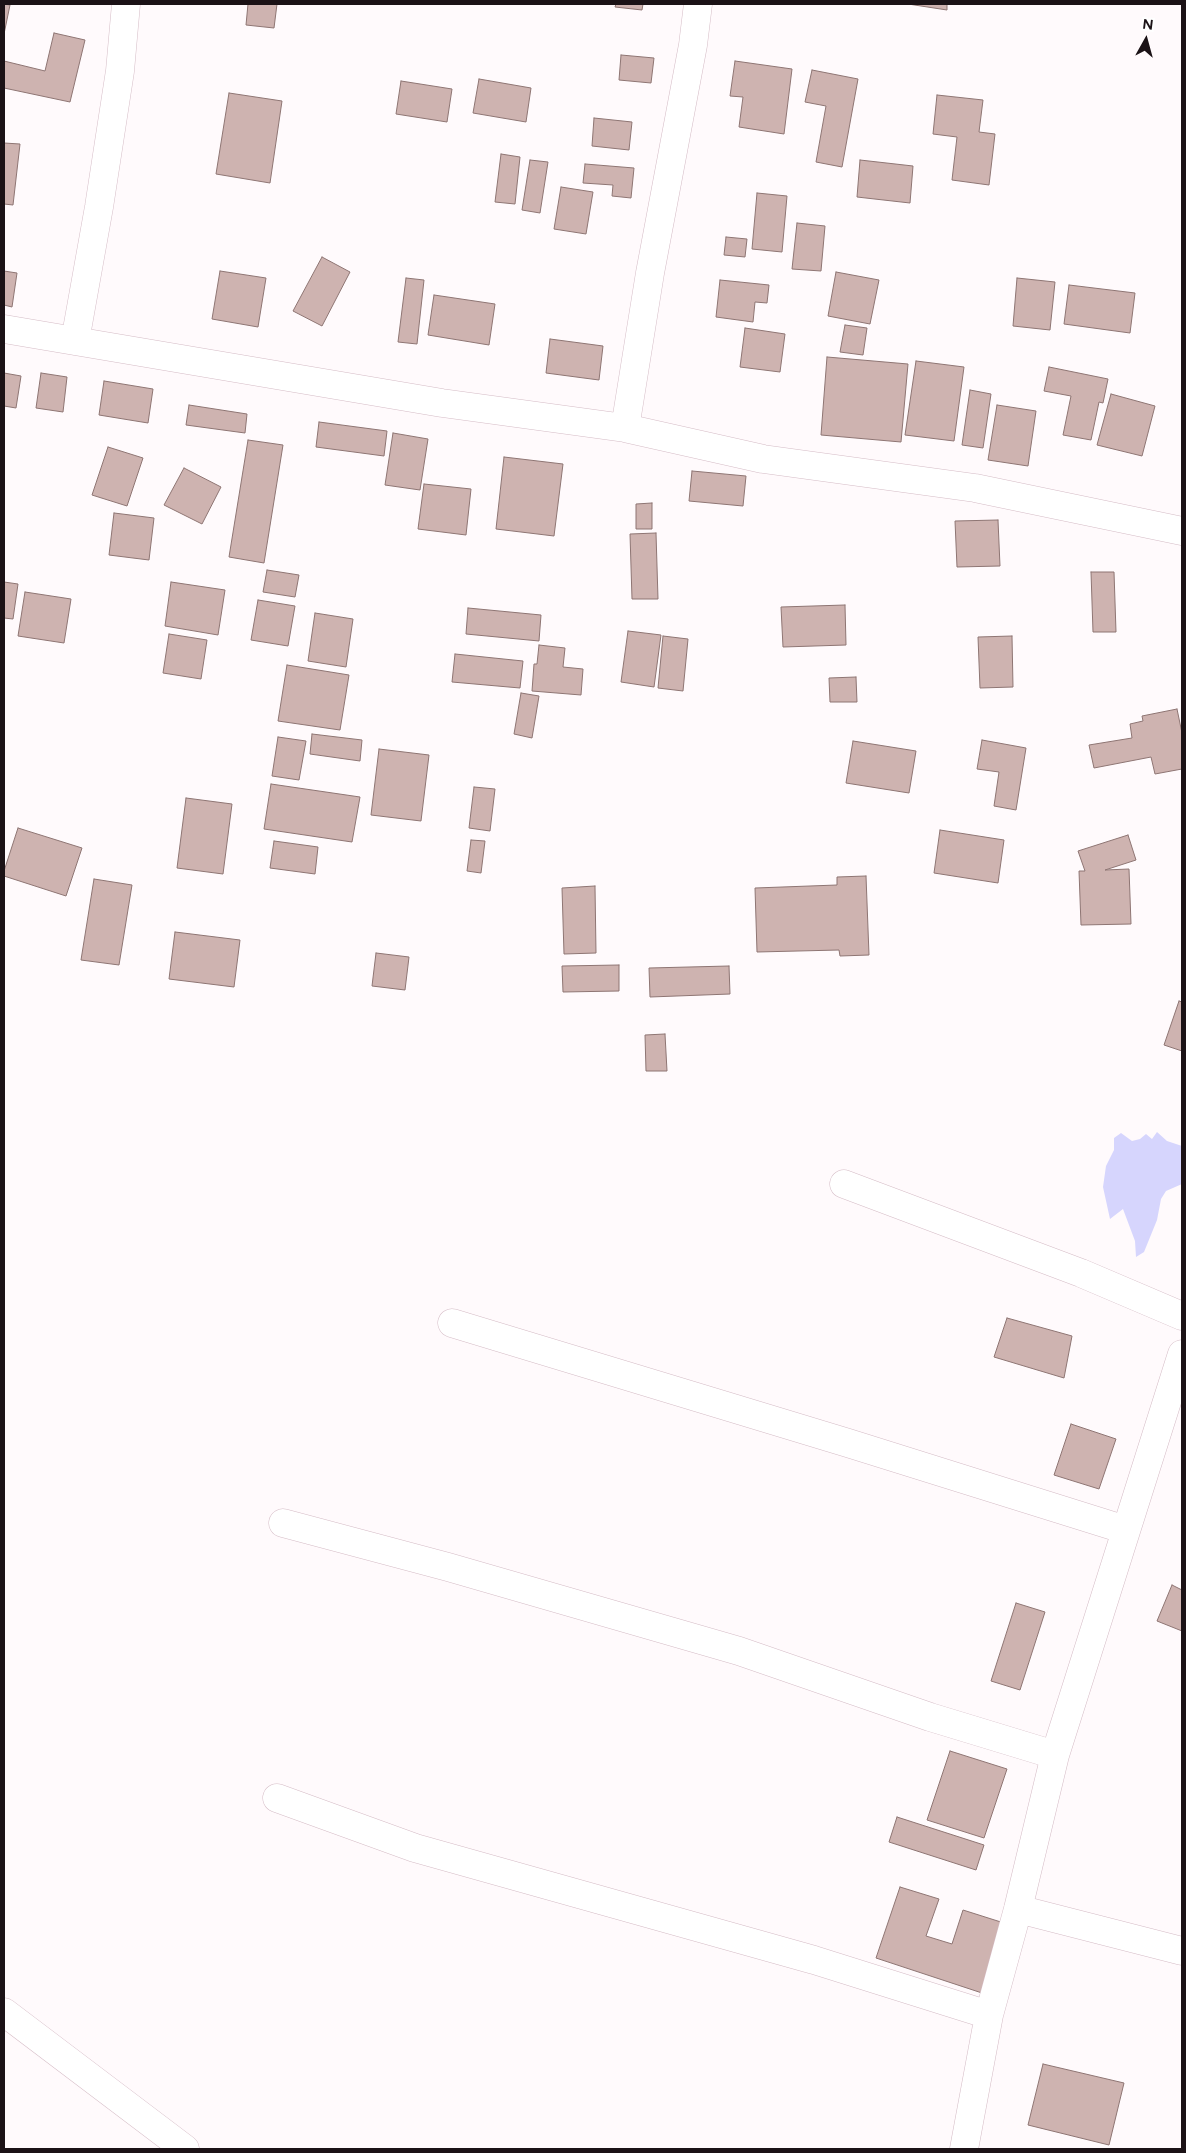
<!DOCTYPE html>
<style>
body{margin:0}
#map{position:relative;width:1186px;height:2153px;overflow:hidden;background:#fffafc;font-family:Figtree,sans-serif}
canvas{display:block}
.frame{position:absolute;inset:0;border:5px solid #1b1216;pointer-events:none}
.north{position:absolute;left:1121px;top:15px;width:50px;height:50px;-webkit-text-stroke:4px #fff;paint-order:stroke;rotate:7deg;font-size:14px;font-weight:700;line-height:20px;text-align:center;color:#1b1216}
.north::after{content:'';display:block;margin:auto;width:18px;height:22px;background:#1b1216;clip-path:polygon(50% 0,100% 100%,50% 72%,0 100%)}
</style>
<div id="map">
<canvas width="1186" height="2153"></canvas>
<div class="frame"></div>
<div class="north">N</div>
</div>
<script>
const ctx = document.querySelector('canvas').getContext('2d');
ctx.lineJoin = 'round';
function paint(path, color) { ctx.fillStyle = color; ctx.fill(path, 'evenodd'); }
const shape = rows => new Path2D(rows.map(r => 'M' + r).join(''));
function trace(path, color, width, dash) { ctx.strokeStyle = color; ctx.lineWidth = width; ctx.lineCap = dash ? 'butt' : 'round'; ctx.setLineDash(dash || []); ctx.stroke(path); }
const water = shape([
 [1157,1132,1167,1141,1182,1146,1182,1184,1166,1191,1161,1199,1157,1220,1144,1252,1136,1257,1135,1241,1123,1209,1110,1219,1103,1187,1106,1166,1114,1150,1114,1138,1121,1133,1132,1141,1140,1139,1146,1134,1152,1139]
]);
const building = shape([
 [4,4,10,5,4,34,4,4],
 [248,4,277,4,274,28,246,25,248,4],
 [616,4,643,4,642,10,615,7,616,4],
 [908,4,947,4,947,10,908,4],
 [54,33,85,40,70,102,4,88,4,61,45,71,54,33],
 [621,55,654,58,651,83,619,80,621,55],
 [735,61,792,69,784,134,739,127,743,97,730,96,735,61],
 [812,70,858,79,842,167,816,162,826,106,805,102,812,70],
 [479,79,531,88,526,122,473,113,479,79],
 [401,81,452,89,447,122,396,114,401,81],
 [229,93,282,101,270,183,216,174,229,93],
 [937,95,983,100,979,132,995,134,989,185,952,180,957,137,933,134,937,95],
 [594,118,632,122,629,150,592,146,594,118],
 [4,143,20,144,13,205,4,204,4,143],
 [501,154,520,157,515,204,495,202,501,154],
 [530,160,548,162,540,213,522,210,530,160],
 [860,160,913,166,910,203,857,197,860,160],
 [585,164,634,168,631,198,612,196,613,185,583,183,585,164],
 [561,187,593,192,586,234,554,229,561,187],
 [757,193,787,196,782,252,752,249,757,193],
 [797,223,825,226,821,271,792,269,797,223],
 [726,237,747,239,745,257,724,255,726,237],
 [322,257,350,272,322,326,293,311,322,257],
 [4,271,17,273,12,307,4,305,4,271],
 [220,271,266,278,258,327,212,319,220,271],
 [836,272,879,280,870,324,828,316,836,272],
 [406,278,424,280,417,344,398,342,406,278],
 [1017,278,1055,282,1050,330,1013,326,1017,278],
 [720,280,769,285,767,303,755,302,753,322,716,317,720,280],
 [1069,285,1135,293,1130,333,1064,324,1069,285],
 [434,295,495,304,489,345,428,335,434,295],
 [845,325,867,328,863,355,840,352,845,325],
 [745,328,785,334,780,372,740,367,745,328],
 [550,339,603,346,599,380,546,373,550,339],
 [827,357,908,364,901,442,821,435,827,357],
 [916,361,964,367,954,441,905,435,916,361],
 [1049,367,1108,379,1103,403,1099,402,1091,440,1063,435,1071,396,1044,391,1049,367],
 [4,373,21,376,16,408,4,406,4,373],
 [41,373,67,377,63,412,36,408,41,373],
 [104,381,153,389,148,423,99,415,104,381],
 [970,390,991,394,983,448,962,445,970,390],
 [1111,394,1155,406,1142,456,1097,445,1111,394],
 [189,405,247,414,245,433,186,425,189,405],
 [997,405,1036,411,1028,466,988,460,997,405],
 [319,422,387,431,384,456,316,447,319,422],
 [393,433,428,439,420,490,385,485,393,433],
 [248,440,283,445,264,563,229,557,248,440],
 [108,447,143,458,127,506,92,495,108,447],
 [504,457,563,464,554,536,496,529,504,457],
 [184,468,221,487,202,524,164,505,184,468],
 [692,471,746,476,743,506,689,501,692,471],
 [424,484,471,489,466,535,418,529,424,484],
 [652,503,652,529,636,529,636,504,652,503],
 [114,513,154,518,149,560,109,555,114,513],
 [998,520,1000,566,957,567,955,521,998,520],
 [656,533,658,599,632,599,630,534,656,533],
 [267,570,299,575,295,597,263,592,267,570],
 [1091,572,1114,572,1116,632,1093,632,1091,572],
 [4,582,18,584,13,619,4,618,4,582],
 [171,582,225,590,218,635,165,626,171,582],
 [25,592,71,599,64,643,18,636,25,592],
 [258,600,295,606,288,646,251,640,258,600],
 [845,605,846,645,783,647,781,607,845,605],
 [468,608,541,615,539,641,466,634,468,608],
 [315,613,353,619,346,667,308,661,315,613],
 [628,631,661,635,654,687,621,682,628,631],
 [169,634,207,640,201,679,163,673,169,634],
 [663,636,688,639,683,691,658,688,663,636],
 [1012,636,1013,687,980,688,978,637,1012,636],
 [539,645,565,648,563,667,583,669,581,695,532,691,534,664,537,664,539,645],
 [455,654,523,661,520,688,452,682,455,654],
 [287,665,349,675,340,730,278,721,287,665],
 [856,677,857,702,830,702,829,678,856,677],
 [521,693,539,696,532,738,514,734,521,693],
 [1177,709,1182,733,1182,769,1155,774,1151,757,1094,768,1089,745,1132,738,1130,724,1143,721,1142,716,1177,709],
 [312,734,362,740,360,761,310,754,312,734],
 [278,737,306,741,299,780,272,776,278,737],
 [982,740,1026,748,1016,810,994,806,999,772,977,769,982,740],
 [853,741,916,751,909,793,846,783,853,741],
 [379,749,429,755,421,821,371,815,379,749],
 [271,784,360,797,352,842,264,829,271,784],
 [474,787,495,789,490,831,469,828,474,787],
 [186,798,232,804,223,874,177,868,186,798],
 [18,828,82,848,66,896,4,876,4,871,18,828],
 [940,830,1004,840,998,883,934,873,940,830],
 [1128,835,1136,860,1105,870,1129,869,1131,924,1081,925,1079,871,1085,871,1078,851,1128,835],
 [471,840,485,841,481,873,467,871,471,840],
 [274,841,318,847,315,874,270,868,274,841],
 [866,876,869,955,840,956,839,950,757,952,755,888,837,885,837,877,866,876],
 [94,879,132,885,119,965,81,960,94,879],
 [595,886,596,953,564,954,562,888,595,886],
 [175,932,240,940,234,987,169,979,175,932],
 [376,953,409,957,405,990,372,986,376,953],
 [619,965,619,991,563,992,562,966,619,965],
 [729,966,730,994,650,997,649,968,729,966],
 [1179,1001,1182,1002,1182,1051,1164,1045,1179,1001],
 [665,1034,667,1071,646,1071,645,1035,665,1034],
 [1007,1318,1072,1336,1064,1378,994,1357,1007,1318],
 [1071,1424,1116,1439,1099,1489,1054,1475,1071,1424],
 [1172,1585,1182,1590,1182,1631,1157,1621,1172,1585],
 [1016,1603,1045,1612,1020,1690,991,1681,1016,1603],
 [950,1751,1007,1769,984,1838,927,1820,950,1751],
 [897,1817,984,1845,976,1870,889,1842,897,1817],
 [900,1887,939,1899,926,1936,952,1944,963,1910,1004,1923,982,1993,876,1958,900,1887],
 [1043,2064,1124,2083,1109,2145,1028,2125,1043,2064]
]);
const minor = shape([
 [4,329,442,403,625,428,763,459,975,488,1182,531],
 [75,341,99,207,120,71,126,4],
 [625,428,650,273,693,45,698,4],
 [844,1184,1081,1273,1182,1316],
 [452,1323,848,1443,1126,1530],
 [283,1523,448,1567,739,1651,930,1717,1055,1755],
 [277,1798,415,1848,814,1960,989,2015],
 [1018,1909,1182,1951],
 [964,2149,989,2015,1018,1909,1055,1755,1182,1354]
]);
const tertiary = shape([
 [4,2012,185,2149]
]);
paint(water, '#d6d5fd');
paint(building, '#ceb3b0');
trace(building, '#8e7573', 1);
trace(minor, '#d5bcc6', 29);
trace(tertiary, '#d5bcc6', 29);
trace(minor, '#fff', 28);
trace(tertiary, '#fff', 28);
</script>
